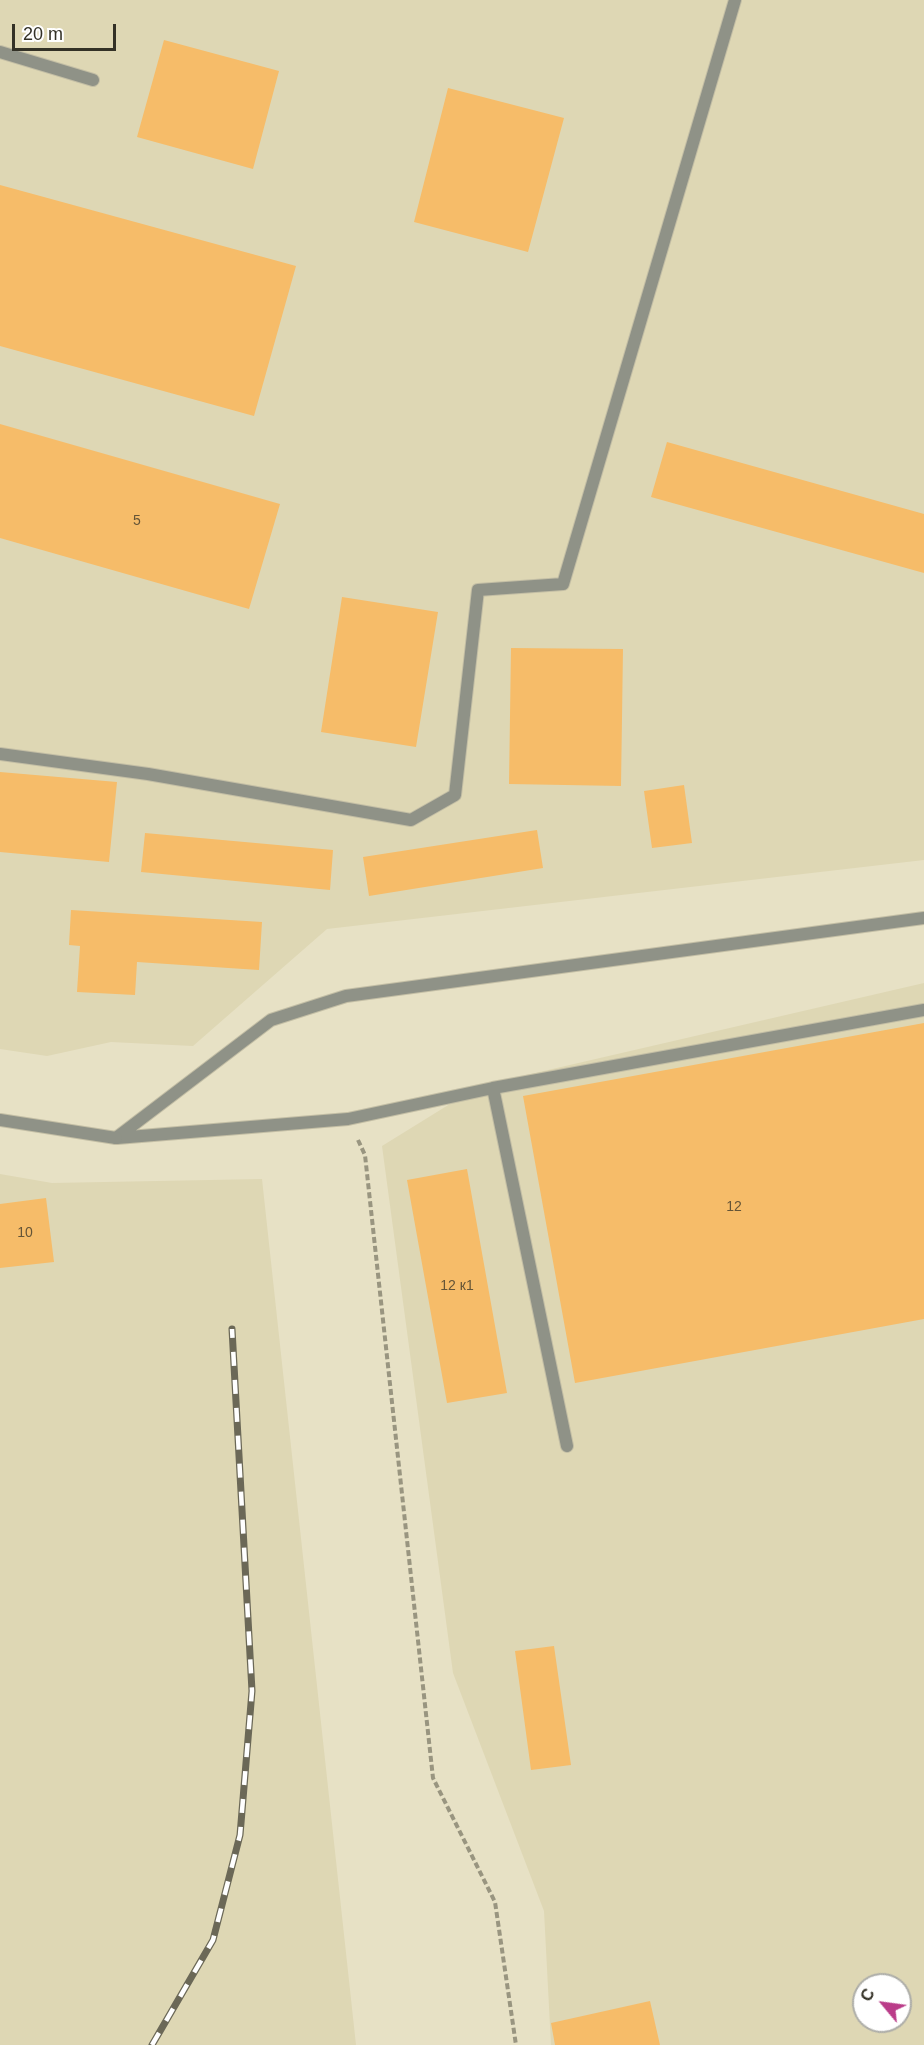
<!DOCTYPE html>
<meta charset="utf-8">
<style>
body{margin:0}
#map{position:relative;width:924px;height:2045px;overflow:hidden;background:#e7e1c5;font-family:Arial,sans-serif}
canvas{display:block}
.north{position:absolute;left:852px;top:1973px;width:60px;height:60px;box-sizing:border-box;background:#fff;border:2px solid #adada8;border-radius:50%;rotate:299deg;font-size:16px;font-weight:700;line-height:24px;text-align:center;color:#333126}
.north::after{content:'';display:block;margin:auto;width:21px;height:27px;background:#ba3c89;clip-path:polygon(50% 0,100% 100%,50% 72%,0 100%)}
.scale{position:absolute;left:12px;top:24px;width:104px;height:27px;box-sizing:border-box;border:3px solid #333126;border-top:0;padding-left:8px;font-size:18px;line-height:21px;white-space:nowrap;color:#333126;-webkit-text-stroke:4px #fff;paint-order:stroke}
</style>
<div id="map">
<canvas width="924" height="2045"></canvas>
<div class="north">С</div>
<div class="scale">20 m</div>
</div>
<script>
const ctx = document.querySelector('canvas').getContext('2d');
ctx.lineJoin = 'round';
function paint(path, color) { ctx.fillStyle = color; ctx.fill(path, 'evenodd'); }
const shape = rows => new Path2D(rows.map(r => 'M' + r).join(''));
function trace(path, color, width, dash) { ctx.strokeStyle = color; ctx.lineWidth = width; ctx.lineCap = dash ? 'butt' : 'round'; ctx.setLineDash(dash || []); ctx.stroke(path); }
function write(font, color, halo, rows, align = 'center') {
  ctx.font = font + ' Arial,sans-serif'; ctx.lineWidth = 6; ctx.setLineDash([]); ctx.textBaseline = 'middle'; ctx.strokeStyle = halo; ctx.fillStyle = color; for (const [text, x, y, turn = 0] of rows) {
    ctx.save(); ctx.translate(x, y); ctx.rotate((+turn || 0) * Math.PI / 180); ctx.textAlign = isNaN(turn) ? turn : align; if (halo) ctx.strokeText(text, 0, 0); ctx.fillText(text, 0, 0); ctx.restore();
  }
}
const built = shape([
 [0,0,924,0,924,860,327,929,193,1046,111,1042,47,1056,0,1049],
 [924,983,924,2045,551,2045,544,1911,453,1673,382,1146,479,1086],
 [864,1985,900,1985,900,2021,864,2021],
 [0,1174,52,1183,262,1179,356,2045,0,2045]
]);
const building = shape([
 [164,40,279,71,253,169,137,137],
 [448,88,564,118,528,252,414,222],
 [0,185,296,266,254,416,0,346],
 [0,424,280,504,249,609,0,538],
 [667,442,924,514,924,573,651,497],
 [342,597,438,612,416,747,321,732],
 [511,648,623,649,621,786,509,784],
 [0,772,117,782,109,862,0,852],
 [684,785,692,843,652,848,644,791],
 [537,830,543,868,369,896,363,857],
 [145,833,333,850,330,890,141,872],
 [71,910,262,922,259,970,137,962,135,995,77,992,80,946,69,945],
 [924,1023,924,1319,575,1383,523,1096],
 [467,1169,507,1393,447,1403,407,1180],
 [46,1198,54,1262,0,1268,0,1204],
 [554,1646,571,1765,531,1770,515,1651],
 [650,2001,660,2045,555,2045,551,2023]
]);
const path = shape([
 [358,1140,365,1155,433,1778,495,1902,516,2045]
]);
const lane = shape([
 [0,52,93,80],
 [0,754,148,774,411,820,455,795,478,590,563,584,735,0],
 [493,1088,924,1010],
 [116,1138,271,1020,346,996,924,918],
 [117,1138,348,1119,493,1088,567,1446]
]);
const street = shape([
 [0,1120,116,1138]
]);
const rail = shape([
 [152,2045,213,1940,240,1835,252,1691,232,1329]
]);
const numberNames = [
 ["5",137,521],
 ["12",734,1207],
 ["10",25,1233],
 ["12 к1",457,1286]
];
paint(built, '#ded7b4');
paint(building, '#f6bc69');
trace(lane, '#c3bea5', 14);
trace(street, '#c3bea5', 14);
trace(path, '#999580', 4, [6, 3]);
trace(lane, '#8f9287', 12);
trace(street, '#8f9287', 12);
trace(rail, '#6b6857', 7);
trace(rail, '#fff', 4.5, [14]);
write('14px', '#645437', null, numberNames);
</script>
